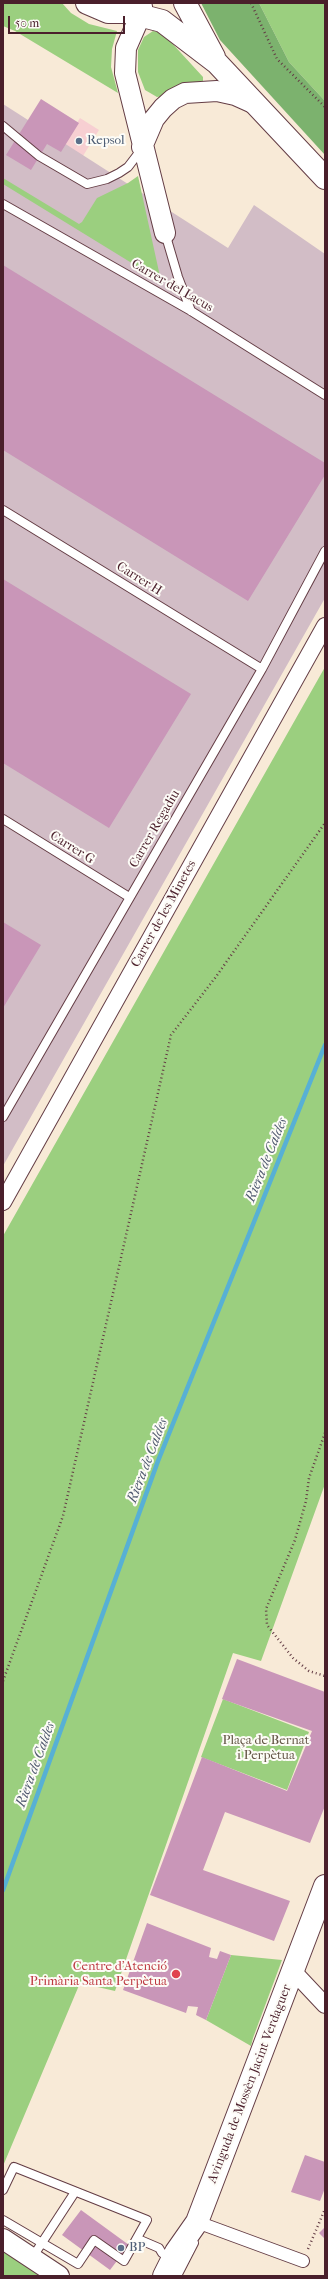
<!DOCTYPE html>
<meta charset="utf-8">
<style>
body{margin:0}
#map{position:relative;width:328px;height:2279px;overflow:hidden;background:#f8ead7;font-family:"IM FELL French Canon",serif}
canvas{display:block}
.frame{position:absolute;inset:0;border:4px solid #4a1f2b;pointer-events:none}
.scale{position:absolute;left:8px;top:16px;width:117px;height:18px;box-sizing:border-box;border:2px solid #4a1f2b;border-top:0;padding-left:5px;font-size:12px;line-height:14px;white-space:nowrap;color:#4a1f2b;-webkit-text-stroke:3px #fdfcf7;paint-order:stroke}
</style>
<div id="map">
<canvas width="328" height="2279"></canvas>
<div class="frame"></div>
<div class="scale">50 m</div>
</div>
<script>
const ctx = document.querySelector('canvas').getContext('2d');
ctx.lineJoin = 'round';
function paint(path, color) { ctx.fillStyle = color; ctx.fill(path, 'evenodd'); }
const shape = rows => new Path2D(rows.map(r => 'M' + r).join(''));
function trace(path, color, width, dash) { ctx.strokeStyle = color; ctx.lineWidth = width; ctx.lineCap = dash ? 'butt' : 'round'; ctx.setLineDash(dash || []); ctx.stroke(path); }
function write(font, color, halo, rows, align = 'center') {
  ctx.font = font + ' "IM FELL French Canon",serif'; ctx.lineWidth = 4; ctx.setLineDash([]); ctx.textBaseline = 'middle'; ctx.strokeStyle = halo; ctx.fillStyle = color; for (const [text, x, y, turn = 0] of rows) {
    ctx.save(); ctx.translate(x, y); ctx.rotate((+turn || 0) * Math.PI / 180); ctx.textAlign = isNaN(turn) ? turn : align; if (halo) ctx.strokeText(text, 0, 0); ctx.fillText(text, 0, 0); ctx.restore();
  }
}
const built = shape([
 [80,118,99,130,78,164,59,151]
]);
const industrial = shape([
 [3,104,228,248,254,205,325,254,325,598,3,1166]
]);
const green = shape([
 [3,3,62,3,71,13,89,24,117,31,112,49,111,67,118,93,15,31,3,26],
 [259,3,325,3,325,101,289,62],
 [153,31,158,32,170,41,203,77,203,82,185,84,164,96,157,97,145,90,138,72,138,50,144,37],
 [138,176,161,281,3,184,3,178,79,224,82,222,97,198,128,183],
 [325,667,325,1484,261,1661,233,1653,115,1991,80,1983,3,2166,3,1236],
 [223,1699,309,1732,287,1790,201,1757],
 [231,1955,282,1960,253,2038,251,2046,206,2020],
 [3,2251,41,2276,3,2276]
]);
const forest = shape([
 [201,3,259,3,289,62,325,101,325,155,220,40]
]);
const stream = shape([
 [3,1890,158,1461,325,1045]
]);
const building = shape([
 [41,99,79,123,61,152,47,144,31,170,6,155],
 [3,265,325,463,325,475,248,601,3,450],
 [3,579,191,694,109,828,3,763],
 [3,922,41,945,3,1008],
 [237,1659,325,1692,325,1806,310,1843,225,1812,203,1870,290,1901,274,1941,150,1895,202,1757,287,1791,312,1731,222,1699],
 [147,1923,211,1948,209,1957,217,1959,220,1951,231,1955,206,2020,196,2015,198,2007,188,2006,186,2013,123,1990],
 [305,2155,325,2162,325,2188,320,2201,291,2192],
 [81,2210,129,2245,110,2270,62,2235],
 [325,2227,325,2239,319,2233]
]);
const path = shape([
 [251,3,277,59,325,107],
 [325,1433,309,1478,306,1501,295,1540,266,1609,267,1625,293,1658,309,1671,325,1676],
 [3,1681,63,1516,171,1035,215,978,325,823],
 [308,2249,325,2209]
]);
const service = shape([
 [3,126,39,156,87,184,107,179,119,173,128,167,141,150],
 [3,204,191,311,325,395],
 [165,233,178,277,191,311],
 [3,510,262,669],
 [3,819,129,897],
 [3,1117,262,669,325,551],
 [3,2190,14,2167,147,2220,124,2261,94,2240,78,2264,3,2220],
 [138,2239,159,2248,162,2253,171,2257],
 [32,2258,75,2192],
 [177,2276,194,2243]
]);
const pedestrian = shape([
 [197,2222,303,2261]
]);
const minor = shape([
 [3,1202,325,626],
 [293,1971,325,2005]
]);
const tertiary = shape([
 [141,14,126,48,125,73,165,233],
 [142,147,154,119,163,108,173,99,185,93,217,91,235,95,255,104],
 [3,2239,59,2276]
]);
const secondary = shape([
 [87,3,108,12,127,12,141,7],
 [185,3,214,57],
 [127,12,162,21,217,63,325,178],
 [164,2276,176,2252,197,2222,325,1886]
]);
const markers = [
 [79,141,4,"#5c6f8a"],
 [176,1974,5,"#e0444e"],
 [121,2248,4,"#5c6f8a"]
];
const serviceNames = [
 ["Repsol",87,141],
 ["BP",129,2248]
];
const streetNames = [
 ["Carrer del Lacus",172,286,30],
 ["Carrer H",139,579,32],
 ["Carrer Regadiu",155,829,-60],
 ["Carrer G",72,848,32],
 ["Carrer de les Minetes",164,914,-61],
 ["Avinguda de Mossèn Jacint Verdaguer",250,2084,-69]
];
const parkNames = [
 ["Plaça de Bernat",266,1741],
 ["i Perpètua",266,1756]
];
const healthNames = [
 ["Centre d'Atenció",167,1967],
 ["Primària Santa Perpètua",167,1982]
];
const waterNames = [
 ["Riera de Caldes",267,1160,-68],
 ["Riera de Caldes",148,1461,-69],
 ["Riera de Caldes",36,1765,-70]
];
paint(built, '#f7cfd2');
paint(industrial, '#d2bdc6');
paint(green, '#9bcf7f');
paint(forest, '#7cb26e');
trace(stream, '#57b0d5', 4.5);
paint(building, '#c996b8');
trace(service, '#643d45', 10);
trace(pedestrian, '#643d45', 14);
trace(minor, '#643d45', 18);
trace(tertiary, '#643d45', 22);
trace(secondary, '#643d45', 24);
trace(path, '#643d45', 2.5, [1, 3]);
trace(service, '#fff', 8);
trace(pedestrian, '#fff', 12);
trace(minor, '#fff', 16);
trace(tertiary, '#fff', 20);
trace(secondary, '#fff', 22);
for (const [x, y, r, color] of markers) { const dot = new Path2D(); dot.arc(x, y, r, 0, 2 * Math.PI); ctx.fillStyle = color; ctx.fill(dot); trace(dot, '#fdfcf7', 1.5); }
write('13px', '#4e5e75', '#fdfcf7', serviceNames, 'left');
write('13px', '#4a1f2b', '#fdfcf7', streetNames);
write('13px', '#625444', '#fdfcf7', parkNames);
write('13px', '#be3a42', '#fdfcf7', healthNames, 'right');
write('italic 14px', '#4f596f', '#fdfcf7', waterNames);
</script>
